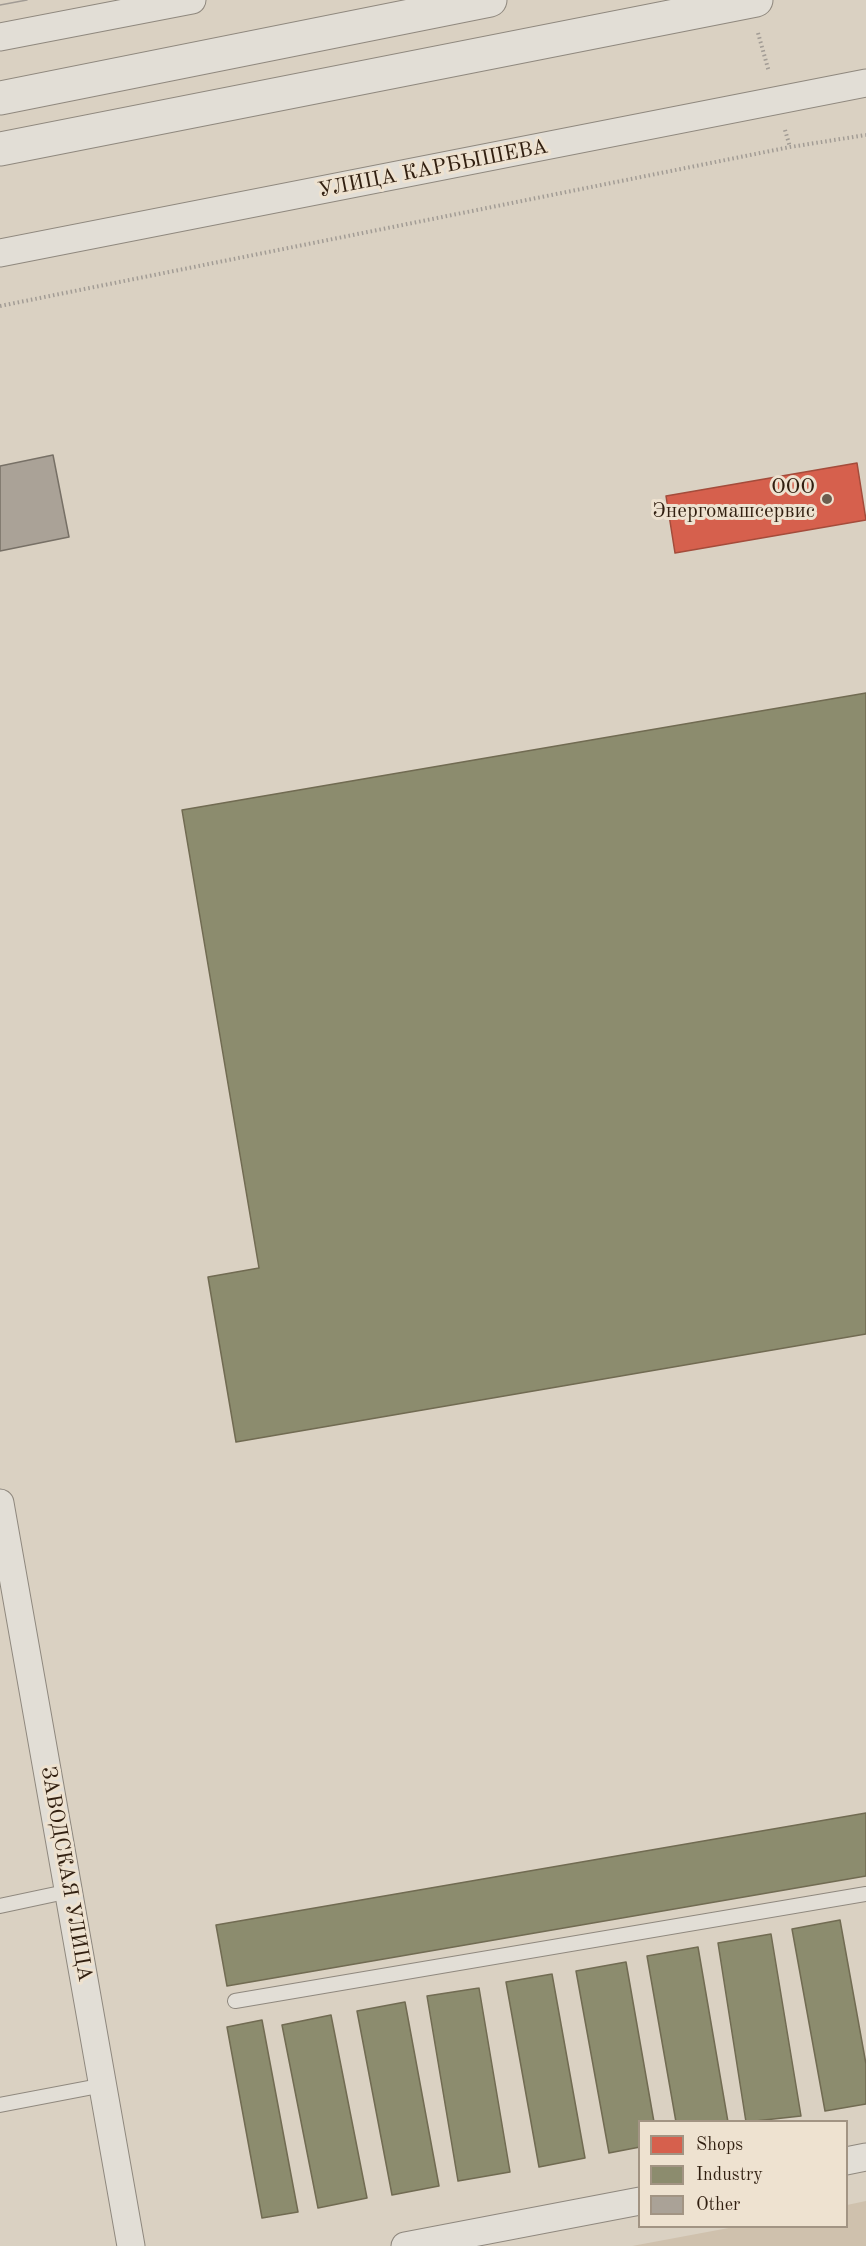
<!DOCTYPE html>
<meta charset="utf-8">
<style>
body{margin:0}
#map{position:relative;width:866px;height:2246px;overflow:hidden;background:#dad1c2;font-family:"Old Standard TT",serif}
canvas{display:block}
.legend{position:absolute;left:638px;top:2120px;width:210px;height:108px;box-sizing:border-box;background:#eee2d0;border:2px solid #a29483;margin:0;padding:8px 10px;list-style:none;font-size:18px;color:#311f10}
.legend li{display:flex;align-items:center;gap:12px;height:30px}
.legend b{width:30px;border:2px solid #a29483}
</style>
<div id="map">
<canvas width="866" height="2246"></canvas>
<ul class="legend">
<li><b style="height:16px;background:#d6604d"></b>Shops</li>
<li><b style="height:16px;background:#8c8c6e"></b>Industry</li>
<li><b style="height:16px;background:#aaa297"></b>Other</li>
</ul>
</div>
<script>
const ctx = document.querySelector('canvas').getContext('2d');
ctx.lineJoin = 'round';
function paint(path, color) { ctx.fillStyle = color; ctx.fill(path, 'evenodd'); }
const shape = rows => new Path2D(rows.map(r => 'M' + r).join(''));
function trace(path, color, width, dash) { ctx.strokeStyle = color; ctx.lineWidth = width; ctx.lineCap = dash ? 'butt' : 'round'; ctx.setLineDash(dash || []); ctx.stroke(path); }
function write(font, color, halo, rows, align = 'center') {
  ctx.font = font + ' "Old Standard TT",serif'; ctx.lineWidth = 6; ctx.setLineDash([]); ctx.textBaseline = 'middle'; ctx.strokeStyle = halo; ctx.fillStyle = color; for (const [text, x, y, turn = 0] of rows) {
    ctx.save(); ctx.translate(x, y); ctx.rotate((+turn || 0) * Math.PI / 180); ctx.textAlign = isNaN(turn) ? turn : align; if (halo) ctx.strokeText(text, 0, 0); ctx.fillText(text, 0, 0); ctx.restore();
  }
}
const green = shape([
 [866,2201,866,2246,632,2246,734,2227,846,2226,847,2205]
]);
const shops = shape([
 [857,463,866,520,675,553,666,496,857,463]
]);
const industry = shape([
 [866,693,866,1334,236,1442,208,1277,259,1268,182,810,866,693],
 [866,1813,866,1876,227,1986,216,1925,866,1813],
 [840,1920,866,2064,866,2104,825,2111,792,1929,840,1920],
 [771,1934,801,2116,746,2122,718,1943,771,1934],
 [698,1947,728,2122,676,2122,647,1956,698,1947],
 [626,1962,654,2122,640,2122,640,2147,609,2153,576,1971,626,1962],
 [552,1974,585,2158,539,2167,506,1982,552,1974],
 [479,1988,510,2172,458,2181,427,1996,479,1988],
 [405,2002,439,2186,392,2195,357,2011,405,2002],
 [331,2015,367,2198,318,2208,282,2025,331,2015],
 [262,2020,298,2212,262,2218,227,2027,262,2020]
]);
const building = shape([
 [53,455,69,537,0,551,0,466,53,455]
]);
const path = shape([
 [758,33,769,72],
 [785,130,790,147],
 [0,306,790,147,866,135]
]);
const service = shape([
 [0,1906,70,1891],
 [235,2001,866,1894],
 [0,2105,104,2085]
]);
const minor = shape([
 [0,37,192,0],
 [0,253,866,83],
 [0,1503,131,2246],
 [846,2161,866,2157],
 [405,2246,640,2201]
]);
const tertiary = shape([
 [0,98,490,0],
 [0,149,756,0]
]);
const tram = shape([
 [0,5,27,0]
]);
const markers = [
 [827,499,6,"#6c5d4e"]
];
const streetNames = [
 ["УЛИЦА КАРБЫШЕВА",433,169,-11],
 ["ЗАВОДСКАЯ УЛИЦА",66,1874,80]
];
const poiNames = [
 ["ООО",815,487],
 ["Энергомашсервис",815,511]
];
paint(green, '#cfc1ad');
paint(shops, '#d6604d');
trace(shops, '#a44c3b', 1.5);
paint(industry, '#8c8c6e');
trace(industry, '#716b52', 1.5);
paint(building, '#aaa297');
trace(building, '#777066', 1.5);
trace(service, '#8f887e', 16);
trace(minor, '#8f887e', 29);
trace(tertiary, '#8f887e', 35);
trace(path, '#a29c95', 4, [1.5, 3]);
trace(service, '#e2ded6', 14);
trace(minor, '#e2ded6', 27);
trace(tertiary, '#e2ded6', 33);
trace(tram, '#a29c95', 1.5);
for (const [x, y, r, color] of markers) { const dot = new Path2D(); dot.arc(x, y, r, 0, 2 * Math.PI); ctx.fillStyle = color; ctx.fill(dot); trace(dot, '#eee2d0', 2); }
write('21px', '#311f10', '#eee2d0', streetNames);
write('21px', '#311f10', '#eee2d0', poiNames, 'right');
</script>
